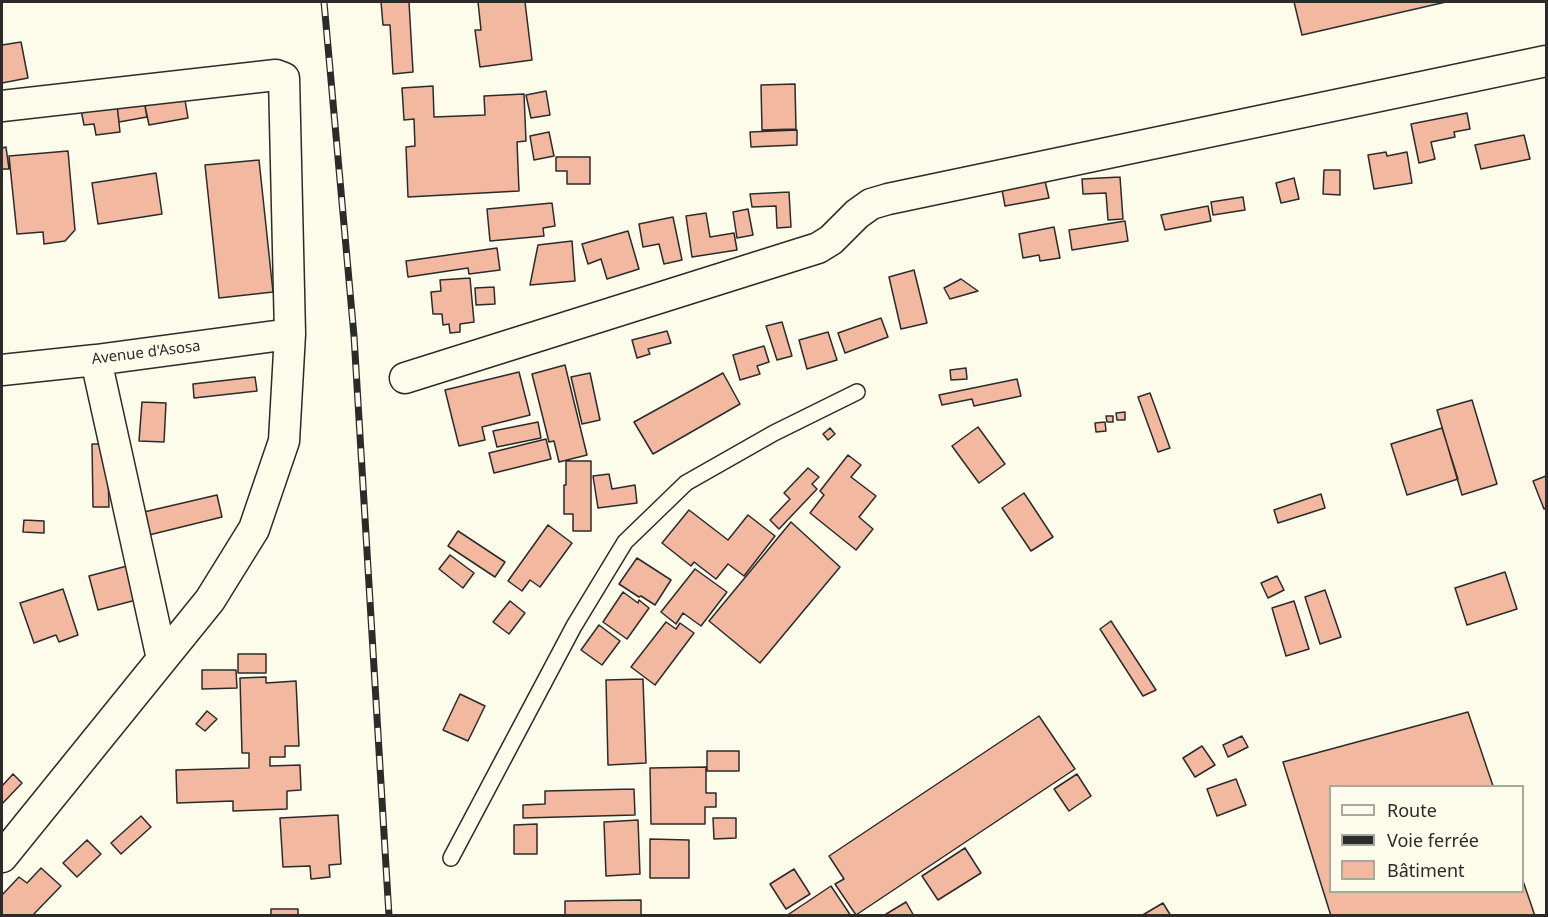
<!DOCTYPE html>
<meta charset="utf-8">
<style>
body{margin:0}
#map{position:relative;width:1548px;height:917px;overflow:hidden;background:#fdfbea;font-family:"Noto Sans",sans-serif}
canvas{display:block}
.frame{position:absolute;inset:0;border:3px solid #2b2b2b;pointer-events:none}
.legend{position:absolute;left:1329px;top:785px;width:195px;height:108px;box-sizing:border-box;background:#fdfbea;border:2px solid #a9a89e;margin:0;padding:8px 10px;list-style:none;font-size:18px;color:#2b2b2b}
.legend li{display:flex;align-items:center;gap:12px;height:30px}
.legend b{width:30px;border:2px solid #a9a89e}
</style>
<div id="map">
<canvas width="1548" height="917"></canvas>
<div class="frame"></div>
<ul class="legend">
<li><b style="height:8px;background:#fdfbea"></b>Route</li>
<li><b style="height:8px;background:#2b2b2b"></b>Voie ferrée</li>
<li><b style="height:16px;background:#f2b8a0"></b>Bâtiment</li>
</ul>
</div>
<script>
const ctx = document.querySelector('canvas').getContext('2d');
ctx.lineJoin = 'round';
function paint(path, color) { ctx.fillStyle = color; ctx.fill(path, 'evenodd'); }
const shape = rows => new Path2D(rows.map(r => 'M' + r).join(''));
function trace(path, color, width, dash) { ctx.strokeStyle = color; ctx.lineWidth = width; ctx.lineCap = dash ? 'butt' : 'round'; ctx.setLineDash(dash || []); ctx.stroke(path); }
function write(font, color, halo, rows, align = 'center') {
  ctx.font = font + ' "Noto Sans",sans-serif'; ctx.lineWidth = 4.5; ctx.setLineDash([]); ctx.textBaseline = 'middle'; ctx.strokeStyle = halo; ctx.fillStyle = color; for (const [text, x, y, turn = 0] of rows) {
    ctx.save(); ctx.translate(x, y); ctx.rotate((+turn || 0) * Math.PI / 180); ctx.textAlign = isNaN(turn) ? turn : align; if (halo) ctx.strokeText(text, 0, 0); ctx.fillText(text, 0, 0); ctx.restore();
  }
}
const building = shape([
 [381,2,409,2,413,72,393,74,390,25,383,25,381,2],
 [478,2,525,2,532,60,480,67,475,30,481,30,478,2],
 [1294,2,1446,2,1302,35,1294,2],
 [21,42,28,78,2,83,2,45,21,42],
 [795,84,796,129,762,130,761,85,795,84],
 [433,86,434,117,485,115,484,96,524,94,526,141,517,142,519,191,408,197,406,147,415,146,414,119,404,120,402,88,433,86],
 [546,91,550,115,531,118,526,95,546,91],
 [184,94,188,118,149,125,144,101,184,94],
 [144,101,147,117,119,122,117,105,144,101],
 [117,105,120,132,96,135,94,124,84,125,81,110,117,105],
 [1467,113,1470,129,1454,132,1455,137,1431,142,1435,159,1419,163,1411,124,1467,113],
 [797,130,797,145,751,147,750,132,797,130],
 [549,132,554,156,534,160,530,136,549,132],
 [1524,135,1530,159,1481,169,1475,145,1524,135],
 [6,147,9,169,2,169,2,148,6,147],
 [68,151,75,230,65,241,44,244,43,232,17,234,9,156,68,151],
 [1386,152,1387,156,1407,152,1412,183,1374,189,1368,155,1386,152],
 [556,157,590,157,590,184,567,184,567,171,556,171,556,157],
 [259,160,273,292,219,298,205,165,259,160],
 [1324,170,1340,170,1340,195,1323,194,1324,170],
 [156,173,162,214,98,224,92,183,156,173],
 [1120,177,1123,219,1108,220,1106,193,1083,194,1082,179,1120,177],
 [1294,178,1299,199,1281,203,1276,183,1294,178],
 [1045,181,1049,198,1005,206,1002,190,1045,181],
 [789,192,791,227,777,228,776,206,752,207,750,194,789,192],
 [1243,197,1245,210,1213,215,1211,202,1243,197],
 [552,203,555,226,543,228,544,236,490,241,487,209,552,203],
 [1208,206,1211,221,1165,230,1161,215,1208,206],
 [748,209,753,235,737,238,733,212,748,209],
 [706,213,710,237,734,233,737,250,692,257,686,216,706,213],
 [673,217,682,260,664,264,659,244,643,247,639,224,673,217],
 [1125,221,1128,241,1072,250,1069,230,1125,221],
 [1054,227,1060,258,1040,261,1039,255,1023,258,1019,234,1054,227],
 [628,231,639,269,607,279,601,259,588,264,582,244,628,231],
 [572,241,575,281,530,285,538,245,572,241],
 [497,248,500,270,469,274,468,268,408,277,406,261,497,248],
 [914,270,927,323,901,329,889,277,914,270],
 [470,278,474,322,460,324,460,332,450,333,449,324,443,325,442,314,433,314,431,292,441,291,440,280,470,278],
 [961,279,978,291,950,299,944,288,961,279],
 [494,287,495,304,476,305,475,288,494,287],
 [881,318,888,337,845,353,838,333,881,318],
 [782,322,792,356,777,360,766,326,782,322],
 [667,331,671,343,648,349,650,354,637,358,632,340,667,331],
 [828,332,837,360,807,369,799,340,828,332],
 [764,346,769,362,757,366,760,374,740,380,733,355,764,346],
 [565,365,587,455,559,462,554,441,549,442,532,374,565,365],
 [966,368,967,379,951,380,950,370,966,368],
 [519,372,530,415,482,427,485,440,459,446,445,390,519,372],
 [590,373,600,420,582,424,571,377,590,373],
 [723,373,740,404,653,454,634,422,723,373],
 [255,377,257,391,194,398,193,384,255,377],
 [1017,379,1021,396,974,406,972,399,942,405,939,395,1017,379],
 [1150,393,1170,448,1158,452,1138,397,1150,393],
 [1472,400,1497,484,1462,495,1437,410,1472,400],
 [142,402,166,403,164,442,139,441,142,402],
 [1125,412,1125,420,1117,420,1116,413,1125,412],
 [1106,416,1113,416,1113,422,1107,422,1106,416],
 [538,422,541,438,497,447,493,431,538,422],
 [1105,422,1106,431,1096,432,1095,423,1105,422],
 [978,427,1005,464,979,483,952,446,978,427],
 [830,428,835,434,828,440,823,434,830,428],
 [1442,428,1458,479,1407,495,1391,444,1442,428],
 [546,439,551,459,494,473,489,453,546,439],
 [92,444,107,444,109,507,93,507,92,444],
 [848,455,861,465,851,477,876,496,859,517,873,529,856,550,810,513,824,495,820,491,848,455],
 [566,461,591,461,591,531,573,531,573,514,564,514,564,485,566,485,566,461],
 [808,468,819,477,812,484,817,489,779,529,770,520,790,499,784,493,808,468],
 [609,474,612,489,635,485,637,503,598,508,593,476,609,474],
 [1546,476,1546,508,1544,509,1533,481,1546,476],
 [1024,493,1053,537,1031,551,1002,508,1024,493],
 [1321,494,1325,508,1278,523,1274,510,1321,494],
 [217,495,222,517,149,535,144,512,217,495],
 [689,510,728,540,748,515,775,536,744,576,728,564,716,579,694,562,691,566,662,543,689,510],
 [24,520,44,521,44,533,23,532,24,520],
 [791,522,840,567,760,663,709,621,791,522],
 [548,525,572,543,540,587,530,580,522,591,508,581,548,525],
 [458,531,505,562,495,577,448,546,458,531],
 [450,555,474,573,463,588,439,569,450,555],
 [637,558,671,580,655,605,641,596,639,597,619,584,637,558],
 [127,566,136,600,98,610,89,576,127,566],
 [695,569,727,592,701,626,683,613,676,624,661,612,695,569],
 [1505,572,1517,609,1467,625,1455,588,1505,572],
 [1277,576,1284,590,1268,598,1261,583,1277,576],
 [63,589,78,635,59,642,56,635,34,643,20,603,63,589],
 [1325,590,1341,637,1320,644,1305,597,1325,590],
 [623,592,638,603,639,600,649,608,627,639,603,622,623,592],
 [510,601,525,613,509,634,493,622,510,601],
 [1294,601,1309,649,1286,656,1272,608,1294,601],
 [1111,621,1156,690,1143,696,1100,629,1111,621],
 [666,622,676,629,680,623,694,633,655,685,631,667,666,622],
 [599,625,620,641,602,665,581,650,599,625],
 [238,654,266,654,266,673,238,673,238,654],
 [202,670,236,670,237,688,202,689,202,670],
 [266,677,266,683,296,681,299,746,285,746,285,757,270,757,270,766,300,765,301,790,287,791,287,809,233,811,233,801,177,803,176,770,249,768,249,753,242,753,240,678,266,677],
 [643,679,646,763,608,765,606,680,643,679],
 [460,694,485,706,468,741,443,730,460,694],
 [207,711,217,719,205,731,196,724,207,711],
 [1468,712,1493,786,1330,786,1330,892,1522,892,1522,878,1535,916,1331,916,1283,762,1468,712],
 [1039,716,1075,769,856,915,835,884,844,879,829,856,1039,716],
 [1242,736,1248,747,1228,757,1223,745,1242,736],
 [1202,746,1215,765,1195,777,1183,758,1202,746],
 [707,751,739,751,739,771,707,771,707,751],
 [706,767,706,793,716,793,716,807,705,807,705,824,651,824,650,768,706,767],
 [13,774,22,783,2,804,2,786,13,774],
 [1077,774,1091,796,1069,811,1054,789,1077,774],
 [1236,779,1246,805,1217,816,1207,789,1236,779],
 [634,789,635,815,523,818,523,805,545,804,545,791,634,789],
 [338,815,341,864,329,865,330,877,311,879,310,866,283,867,280,818,338,815],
 [141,816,151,827,121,854,111,843,141,816],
 [713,818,736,818,736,838,714,839,713,818],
 [638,820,640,874,606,876,604,822,638,820],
 [537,824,537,854,514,854,514,825,537,824],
 [650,839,689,840,689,878,650,878,650,839],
 [87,840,101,854,77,877,63,863,87,840],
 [965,848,981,873,938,900,922,876,965,848],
 [41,868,61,886,32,916,2,916,2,895,19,877,27,883,41,868],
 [794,869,810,894,786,909,770,884,794,869],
 [831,886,851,916,786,916,831,886],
 [641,900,641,916,565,916,565,901,641,900],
 [906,902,914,916,883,916,906,902],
 [1163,903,1171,916,1141,916,1163,903],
 [271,909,298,909,298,916,271,916,271,909]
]);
const lane = shape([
 [451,858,574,626,625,542,686,483,774,433,857,392]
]);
const street = shape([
 [2,106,276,75,284,78,290,334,284,441,254,529,210,600,2,857],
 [96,360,162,659],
 [2,370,96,360,290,334],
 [405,378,818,248,831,240,857,214,871,204,888,199,1546,61]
]);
const rail = shape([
 [324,2,354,336,389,916]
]);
const streetNames = [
 ["Avenue d'Asosa",146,353,-7]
];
paint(building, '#f2b8a0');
trace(building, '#2b2b2b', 1.5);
trace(lane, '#2b2b2b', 18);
trace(street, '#2b2b2b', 33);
trace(lane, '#fdfbea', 15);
trace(street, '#fdfbea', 30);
trace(rail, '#2b2b2b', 7);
trace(rail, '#fdfbea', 4.5, [14]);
write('15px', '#2b2b2b', '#fdfbea', streetNames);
</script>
